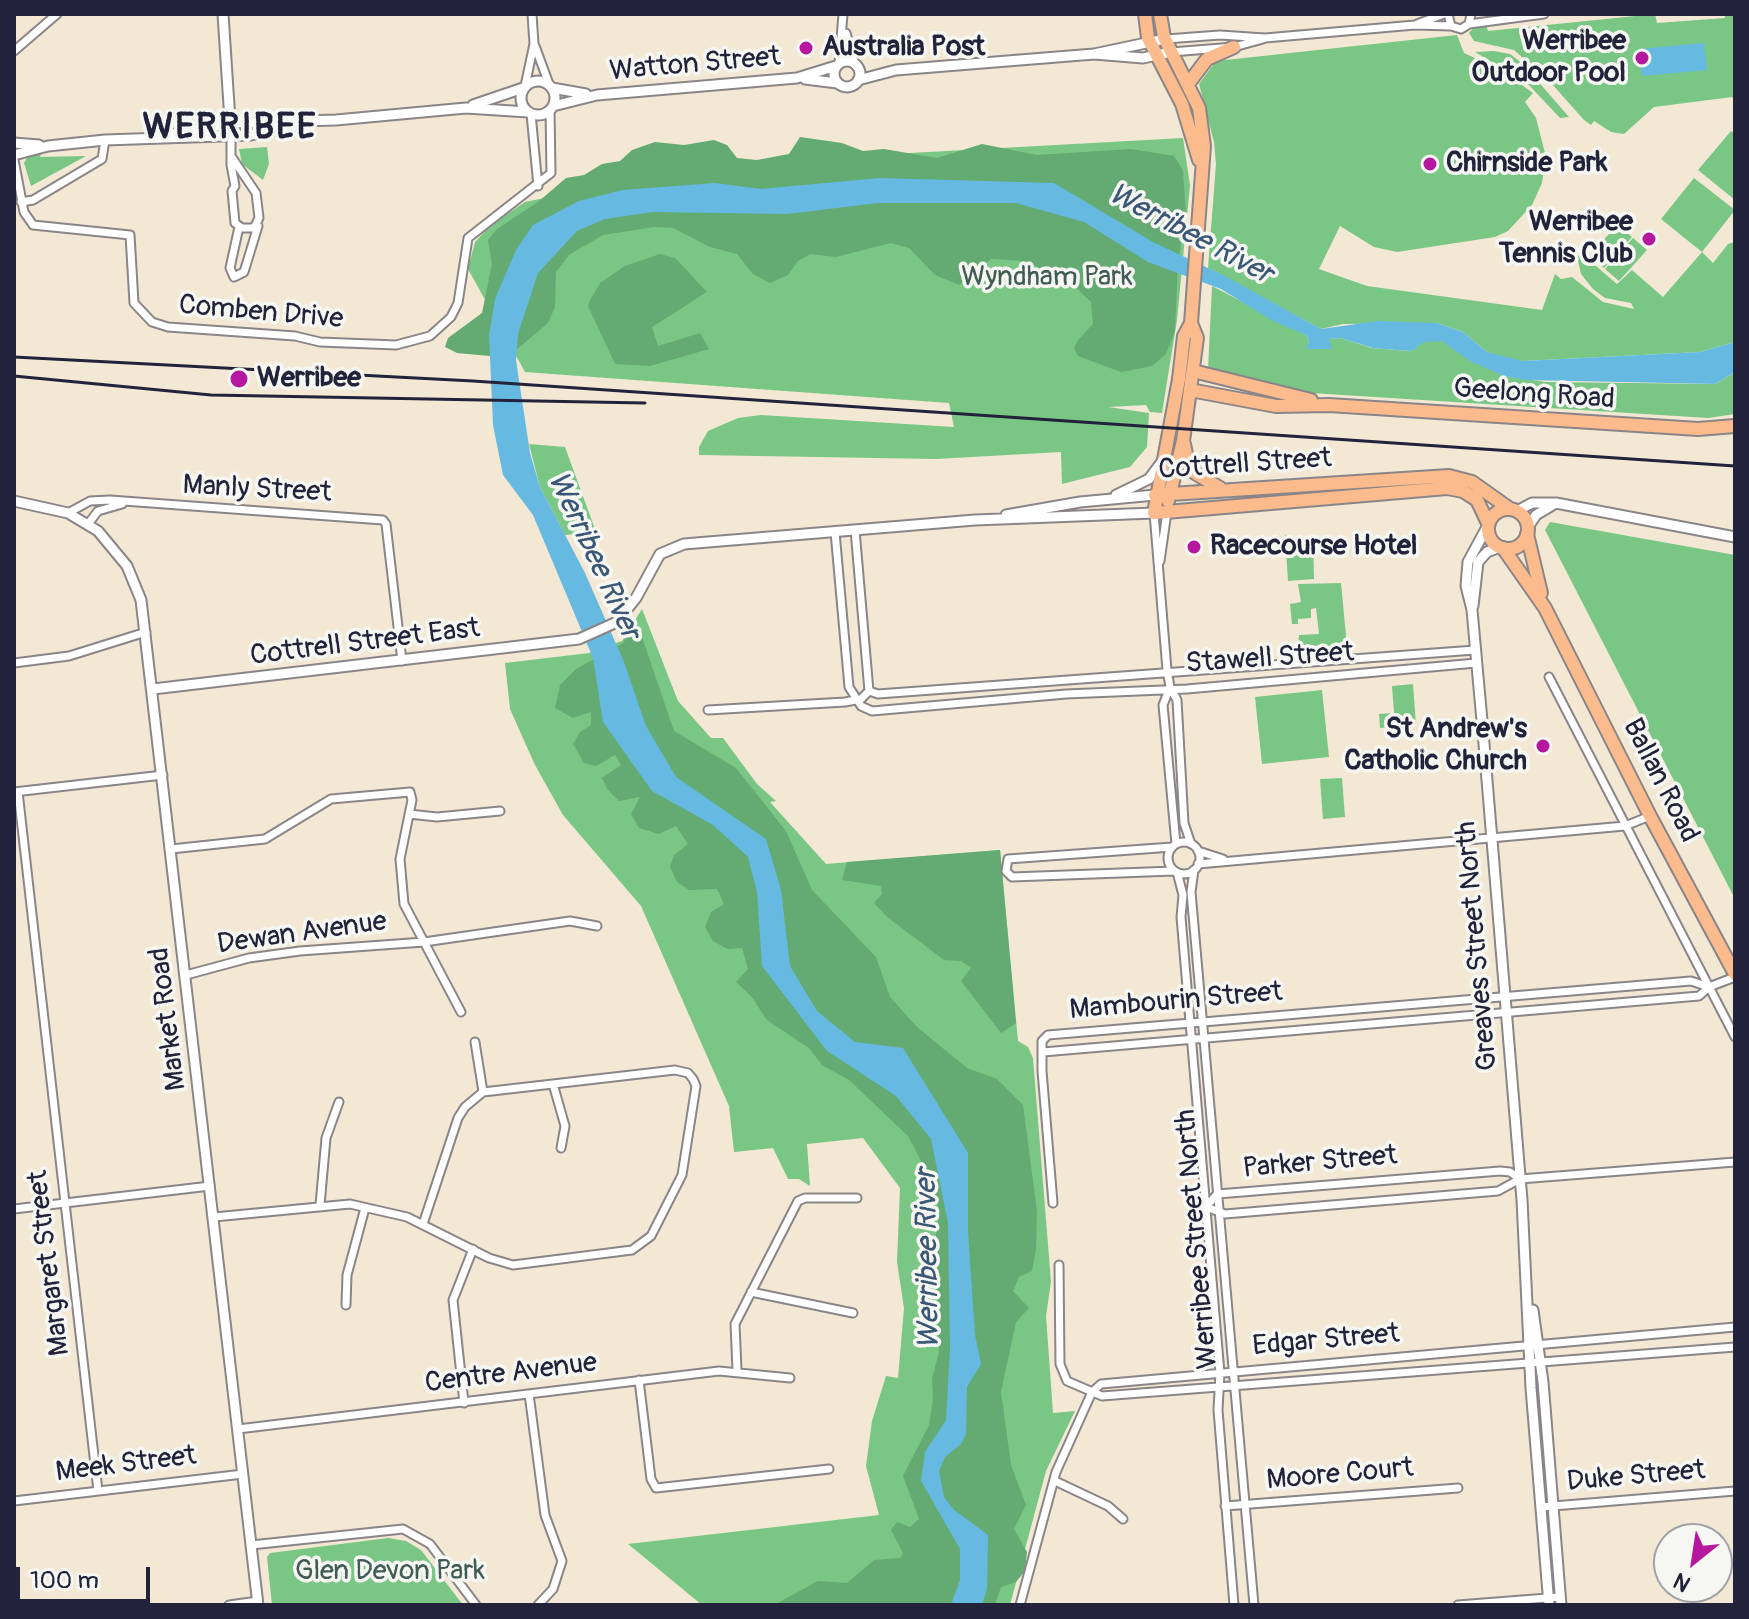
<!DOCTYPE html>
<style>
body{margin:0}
#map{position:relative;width:1749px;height:1619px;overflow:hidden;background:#f3e8d4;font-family:Pangolin,sans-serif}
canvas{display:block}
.frame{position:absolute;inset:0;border:16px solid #22223b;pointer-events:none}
.north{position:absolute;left:1653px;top:1523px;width:80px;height:80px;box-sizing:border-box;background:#f6f6f2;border:2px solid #a1a1a9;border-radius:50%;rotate:210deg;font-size:22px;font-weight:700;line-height:32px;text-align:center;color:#22223b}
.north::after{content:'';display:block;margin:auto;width:28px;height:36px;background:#b5179e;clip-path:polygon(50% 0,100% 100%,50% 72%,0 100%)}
.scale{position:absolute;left:16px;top:1567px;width:134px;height:36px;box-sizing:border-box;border:4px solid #22223b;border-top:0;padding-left:10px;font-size:24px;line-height:28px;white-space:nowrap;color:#22223b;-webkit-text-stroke:6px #f6f6f2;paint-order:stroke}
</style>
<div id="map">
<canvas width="1749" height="1619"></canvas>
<div class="frame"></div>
<div class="north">N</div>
<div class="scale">100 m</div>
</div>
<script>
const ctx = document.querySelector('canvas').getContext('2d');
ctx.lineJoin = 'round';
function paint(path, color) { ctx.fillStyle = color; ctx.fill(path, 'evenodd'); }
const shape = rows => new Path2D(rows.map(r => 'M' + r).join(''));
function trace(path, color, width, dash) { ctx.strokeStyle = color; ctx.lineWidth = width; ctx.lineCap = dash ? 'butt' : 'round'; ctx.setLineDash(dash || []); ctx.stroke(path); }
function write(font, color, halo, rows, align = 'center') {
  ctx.font = font + ' Pangolin,sans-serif'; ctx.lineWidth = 7; ctx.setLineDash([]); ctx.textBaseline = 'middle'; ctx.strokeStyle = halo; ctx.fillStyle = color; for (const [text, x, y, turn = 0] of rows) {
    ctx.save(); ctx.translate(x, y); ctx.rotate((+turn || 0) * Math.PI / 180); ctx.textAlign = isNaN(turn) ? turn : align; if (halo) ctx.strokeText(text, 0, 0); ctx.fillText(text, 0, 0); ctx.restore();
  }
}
const green = shape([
 [1655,14,1657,23,1725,18,1725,14,1735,14,1735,102,1732,97,1654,107,1624,134,1611,132,1594,121,1591,125,1584,120,1552,84,1514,50,1474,41,1469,33,1474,27,1486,24,1488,31],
 [1457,35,1464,53,1502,71,1533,93,1525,102,1536,118,1546,157,1542,183,1532,205,1508,231,1495,237,1397,252,1374,247,1340,226,1319,269,1367,286,1542,310,1555,274,1561,279,1572,277,1603,302,1634,309,1631,303,1605,298,1593,289,1581,274,1577,256,1583,255,1617,284,1632,270,1663,297,1702,252,1661,219,1694,178,1735,210,1702,252,1713,263,1728,244,1735,242,1735,342,1700,352,1523,361,1504,359,1487,352,1463,332,1437,323,1343,324,1321,329,1208,268,1216,164,1214,142,1199,84,1216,61],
 [1494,51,1510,54,1522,63,1569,117,1560,118,1527,83,1475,52],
 [1731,131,1735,134,1735,200,1698,170],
 [1183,138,1190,185,1177,320,1162,413,1150,412,1146,405,1108,407,1149,413,1147,447,1130,467,1062,484,1061,452,936,459,699,455,699,447,708,431,738,418,761,415,954,427,949,403,525,372,468,269,475,242,491,225,525,202,554,196,746,162],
 [267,147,269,164,263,180,242,164,239,149],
 [42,151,40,157,86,156,31,186,24,163,30,153],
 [1618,224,1632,237,1604,268,1590,255],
 [1633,238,1647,250,1619,281,1605,269],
 [1212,286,1306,335,1309,341,1307,349,1331,349,1328,339,1341,338,1372,348,1396,350,1412,351,1424,341,1442,341,1504,376,1546,382,1715,384,1735,372,1735,414,1708,418,1311,393,1266,385,1208,370],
 [529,444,565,447,596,532,565,535,540,487],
 [1550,522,1735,555,1735,899,1545,530],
 [1285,535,1288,535,1290,554,1304,554,1305,537,1313,537,1314,579,1288,581],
 [1341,583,1347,646,1298,650,1299,635,1319,634,1316,608,1311,609,1311,618,1298,619,1298,624,1292,624,1290,604,1301,602,1298,584],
 [642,609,678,701,711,738,723,738,757,784,776,801,770,802,826,864,1000,850,1018,1041,1028,1047,1033,1058,1051,1282,1046,1316,1053,1413,1075,1411,1046,1471,1010,1605,702,1605,628,1544,879,1515,866,1466,872,1421,886,1376,898,1378,904,1308,897,1262,900,1188,863,1138,807,1144,810,1186,799,1179,788,1179,773,1148,734,1152,729,1106,641,906,563,815,535,765,510,709,505,663,589,653,616,643,622,641],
 [1413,684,1416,725,1380,728,1379,714,1394,713,1392,686],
 [1322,690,1329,757,1262,764,1255,697],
 [1342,778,1345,817,1323,819,1320,779],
 [388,1538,406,1541,421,1550,463,1605,272,1605,267,1557,270,1553]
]);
const forest = shape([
 [800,137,842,143,863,151,884,149,937,158,982,144,1037,155,1131,149,1174,156,1183,170,1186,215,1178,262,1175,331,1166,354,1152,366,1121,372,1078,356,1074,348,1078,340,1093,324,1091,302,1070,282,1025,261,991,259,959,285,935,275,909,248,891,243,836,257,810,254,798,261,788,275,770,283,753,274,737,254,710,247,673,228,654,227,603,235,569,255,556,272,555,307,548,323,516,350,490,356,457,353,445,347,448,338,482,313,492,264,488,240,497,229,538,202,566,178,584,175,602,164,620,161,632,150,655,142,684,145,714,140,727,145,737,158,757,160,789,154],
 [660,254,675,258,707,292,652,327,658,346,700,333,709,349,650,366,615,364,588,306,590,300,600,283,625,266],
 [631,631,642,637,674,731,736,768,786,831,812,890,876,957,890,997,917,1027,967,1068,997,1079,1023,1105,1037,1211,1036,1249,1032,1271,1019,1277,1013,1291,1029,1308,1016,1322,1001,1392,1011,1465,1026,1505,1014,1529,1027,1552,1025,1571,1016,1582,1001,1587,995,1605,774,1605,818,1581,847,1583,874,1560,900,1558,903,1553,891,1530,897,1522,910,1527,919,1519,903,1476,929,1425,933,1399,932,1379,939,1352,934,1246,940,1212,928,1174,908,1136,849,1080,822,1065,809,1048,767,1020,751,996,736,982,748,969,742,948,727,949,713,941,705,927,711,912,724,904,717,889,689,890,677,882,670,867,674,855,688,844,676,826,659,834,639,828,631,814,640,797,619,801,608,790,602,778,621,765,615,755,596,766,584,763,573,744,580,732,591,725,591,712,573,718,555,708,560,685,576,669,623,643],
 [1000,850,1016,1023,1001,1033,961,981,971,968,961,961,944,960,887,917,874,903,882,894,881,886,842,880,847,862]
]);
const water = shape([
 [1704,43,1707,70,1642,76,1639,49],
 [879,178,1054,183,1153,242,1225,276,1321,329,1378,321,1437,323,1463,332,1487,352,1523,361,1700,352,1735,342,1735,372,1715,384,1526,380,1504,376,1470,361,1442,341,1424,342,1412,351,1396,350,1373,348,1341,338,1329,339,1332,349,1306,349,1309,341,1306,335,1273,321,1221,289,1148,262,1084,222,1016,203,878,203,787,214,653,212,605,219,577,231,538,273,518,334,516,360,530,453,540,487,585,573,624,662,646,726,676,777,766,839,781,890,790,966,817,1011,855,1042,903,1048,968,1153,968,1231,975,1335,981,1364,967,1387,966,1434,961,1444,945,1457,939,1471,944,1497,953,1509,988,1535,987,1589,982,1605,951,1605,960,1580,960,1549,921,1481,925,1452,946,1420,950,1349,948,1223,931,1139,896,1096,827,1051,762,966,757,892,748,857,713,825,652,791,603,722,593,658,533,515,503,475,493,425,489,335,495,299,516,250,533,225,579,201,623,190,715,183,761,189]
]);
const minor = shape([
 [1448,14,1451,26,1461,29,1469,24,1471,14],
 [1417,24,1444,14],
 [1469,24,1544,14],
 [846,33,855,65],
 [1166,39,1220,35,1265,38,1415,25,1451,26],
 [535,46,549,84],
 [14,51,57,14],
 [1171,52,1234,47,1263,39],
 [839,64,843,14],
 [525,86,534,44,532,14],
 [531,114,538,186],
 [231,136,231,165,235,186,232,191,235,223,242,228,254,228,259,218,256,193,231,156],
 [14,160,24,212,33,225,130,235,134,303,152,322,168,327,295,336,320,342,396,345,430,336,451,317,458,303,468,238,551,173,550,110],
 [21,202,33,200,102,159,105,140],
 [239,227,230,268,234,277,244,272,258,226],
 [68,513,90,501,110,500,383,520,386,524,402,661],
 [1154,513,1167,670,1170,687,1177,700,1184,823,1191,844],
 [88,524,98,511,122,504],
 [855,530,869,691],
 [835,532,849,687,861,706,872,711,1066,694,1187,689,1476,663],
 [1160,561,1167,512],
 [14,663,69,656,146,632],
 [1549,677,1735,1037],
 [1170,687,1163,705,1176,844],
 [869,691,878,694,1475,650],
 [708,710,845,702,861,699,869,691],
 [14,792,163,775],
 [18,792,98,1491],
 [409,814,437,817,500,811],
 '1168 858a16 16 0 1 1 32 0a16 16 0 1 1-32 0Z',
 [1172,847,1008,859,1006,871,1012,877,1174,871],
 [171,849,265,839,331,799,410,792,412,800,400,859,404,904,461,1012],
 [1198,851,1223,859],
 [1198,864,1625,826,1650,816],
 [1194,870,1191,892,1254,1605],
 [1177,872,1183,895,1181,917,1220,1373,1218,1410,1234,1605],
 [186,975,249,958,300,951,424,942,570,921,597,926],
 [475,1042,483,1092],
 [1043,1052,1699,996,1709,987,1735,977],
 [553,1084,565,1126,561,1148],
 [1520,1179,1510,1172,1500,1171,1230,1193,1217,1194,1206,1207,1225,1214,1498,1191,1520,1179,1735,1162],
 [1053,1203,1042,1071,1042,1041,1048,1035,1691,981,1709,987],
 [320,1205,326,1138,339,1102],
 [14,1209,210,1186],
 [214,1217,350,1204,407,1217,489,1258,513,1265,632,1250,651,1236,682,1175,696,1086,693,1079,688,1073,675,1070,483,1092,465,1107,458,1118,423,1224],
 [1059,1265,1060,1364,1067,1381,1102,1396,1735,1347],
 [751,1292,853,1313],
 [346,1305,347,1275,365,1208],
 [737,1370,735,1324,798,1201,805,1198,857,1198],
 [639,1380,651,1479,656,1488,829,1469],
 [529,1394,545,1515,562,1561,553,1589,538,1605],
 [464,1403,453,1300,473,1249],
 [238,1429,719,1371,790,1378],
 [1055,1481,1108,1506,1123,1519],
 [14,1501,243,1474],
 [1225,1506,1458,1488],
 [1541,1507,1735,1491],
 [251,1545,403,1529,430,1544,476,1605],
 [229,1605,258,1601],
 [1020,1605,1056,1472,1092,1392,1101,1384,1735,1327],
 [1458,1605,1560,1597]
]);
const tertiary = shape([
 [223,14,231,136],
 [1094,54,1143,58,1171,52],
 '834 74a13 13 0 1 1 26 0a13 13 0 1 1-26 0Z',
 [805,79,837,83],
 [858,80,896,70,1094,54,1165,39],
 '521 98a17 17 0 1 1 34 0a17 17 0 1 1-34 0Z',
 [552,88,586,94],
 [473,105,523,88],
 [553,106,597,95,797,78,836,66],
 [159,137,229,123,336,120,466,108,528,112],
 [14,143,39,145],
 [14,155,48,146,105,140,251,135,304,124],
 [1116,495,1149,479,1161,463],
 [14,501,68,513,98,531,127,566,141,600,258,1605],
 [1517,511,1532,503,1556,503,1735,537],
 [1006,515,1080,502,1155,495],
 [1487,527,1468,562,1466,586,1472,610,1483,732,1522,1200,1531,1388,1549,1605],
 [1528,527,1536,515,1556,503],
 [1473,606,1478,562,1487,552,1500,547],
 [153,689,579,639,617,622,636,598,660,554,684,544,975,520,1154,513],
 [1533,1310,1543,1382,1561,1605]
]);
const primary = shape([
 [1179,379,1154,513,1447,488,1463,491,1477,500,1488,523],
 [1184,444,1187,459,1195,473,1220,488],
 [1155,495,1449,476,1472,482,1510,509],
 [1168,501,1183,441,1190,390],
 '1488 529a20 20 0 1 1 40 0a20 20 0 1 1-40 0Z',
 [1527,534,1541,593],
 [1503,548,1545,608,1650,816,1735,974]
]);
const trunk = shape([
 [1145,14,1148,38,1182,104,1199,160],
 [1160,14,1164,37,1199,108,1204,146,1191,323,1184,336,1179,379],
 [1188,84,1207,59,1234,47],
 [1193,371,1311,400],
 [1190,390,1276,406,1329,405,1698,429,1735,426],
 [1190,390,1197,338,1191,323]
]);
const rail = shape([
 [14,357,473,381,1735,466],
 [14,376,211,395,645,403]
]);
const markers = [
 [806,48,8,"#b5179e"],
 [1642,58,8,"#b5179e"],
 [1430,164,8,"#b5179e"],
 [1649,239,8,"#b5179e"],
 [239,379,10,"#b5179e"],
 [1194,547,8,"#b5179e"],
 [1543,746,8,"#b5179e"]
];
const poiNames = [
 ["Werribee",1626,42,"right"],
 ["Outdoor Pool",1626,74,"right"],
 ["Australia Post",822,48],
 ["Chirnside Park",1446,164],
 ["Werribee",1633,223,"right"],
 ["Tennis Club",1633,255,"right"],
 ["Werribee",257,379],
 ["Racecourse Hotel",1210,547],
 ["St Andrew's",1527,730,"right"],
 ["Catholic Church",1527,762,"right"]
];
const streetNames = [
 ["Watton Street",695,65,-5],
 ["Comben Drive",261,313,5],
 ["Geelong Road",1534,395,4],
 ["Cottrell Street",1245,465,-4],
 ["Manly Street",257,490,3],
 ["Cottrell Street East",365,643,-7],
 ["Stawell Street",1270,659,-4],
 ["Ballan Road",1660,781,63],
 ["Dewan Avenue",302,934,-8],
 ["Greaves Street North",1478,946,-95],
 ["Mambourin Street",1176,1002,-5],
 ["Market Road",169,1019,-97],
 ["Parker Street",1320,1163,-5],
 ["Werribee Street North",1198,1239,-95],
 ["Margaret Street",50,1263,-97],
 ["Edgar Street",1326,1341,-5],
 ["Centre Avenue",511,1374,-7],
 ["Meek Street",126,1465,-7],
 ["Moore Court",1340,1475,-5],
 ["Duke Street",1636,1477,-5]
];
const parkNames = [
 ["Wyndham Park",1047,278],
 ["Glen Devon Park",390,1572]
];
const waterNames = [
 ["Werribee River",1190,235,28],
 ["Werribee River",593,556,65],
 ["Werribee River",929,1259,-91]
];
const districtNames = [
 ["WERRIBEE",230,129]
];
paint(green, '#7ac685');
paint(forest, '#63ab72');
paint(water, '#66bae2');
trace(minor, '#8a8588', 11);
trace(tertiary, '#8a8588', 13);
trace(primary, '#8a8588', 16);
trace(trunk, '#8a8588', 16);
trace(minor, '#fff', 7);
trace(tertiary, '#fff', 9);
trace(primary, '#fbbb8c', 12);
trace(trunk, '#fbbb8c', 12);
trace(rail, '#22223b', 3);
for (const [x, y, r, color] of markers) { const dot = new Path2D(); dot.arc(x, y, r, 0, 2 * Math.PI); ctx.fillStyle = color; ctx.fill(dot); trace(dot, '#f6f6f2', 3); }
write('bold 28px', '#22223b', '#f6f6f2', poiNames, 'left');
write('28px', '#22223b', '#f6f6f2', streetNames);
write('28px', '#415b55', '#f6f6f2', parkNames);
write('italic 30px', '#3a5775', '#f6f6f2', waterNames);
ctx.letterSpacing = '2px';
write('bold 36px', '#22223b', '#f6f6f2', districtNames);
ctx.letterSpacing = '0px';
</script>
